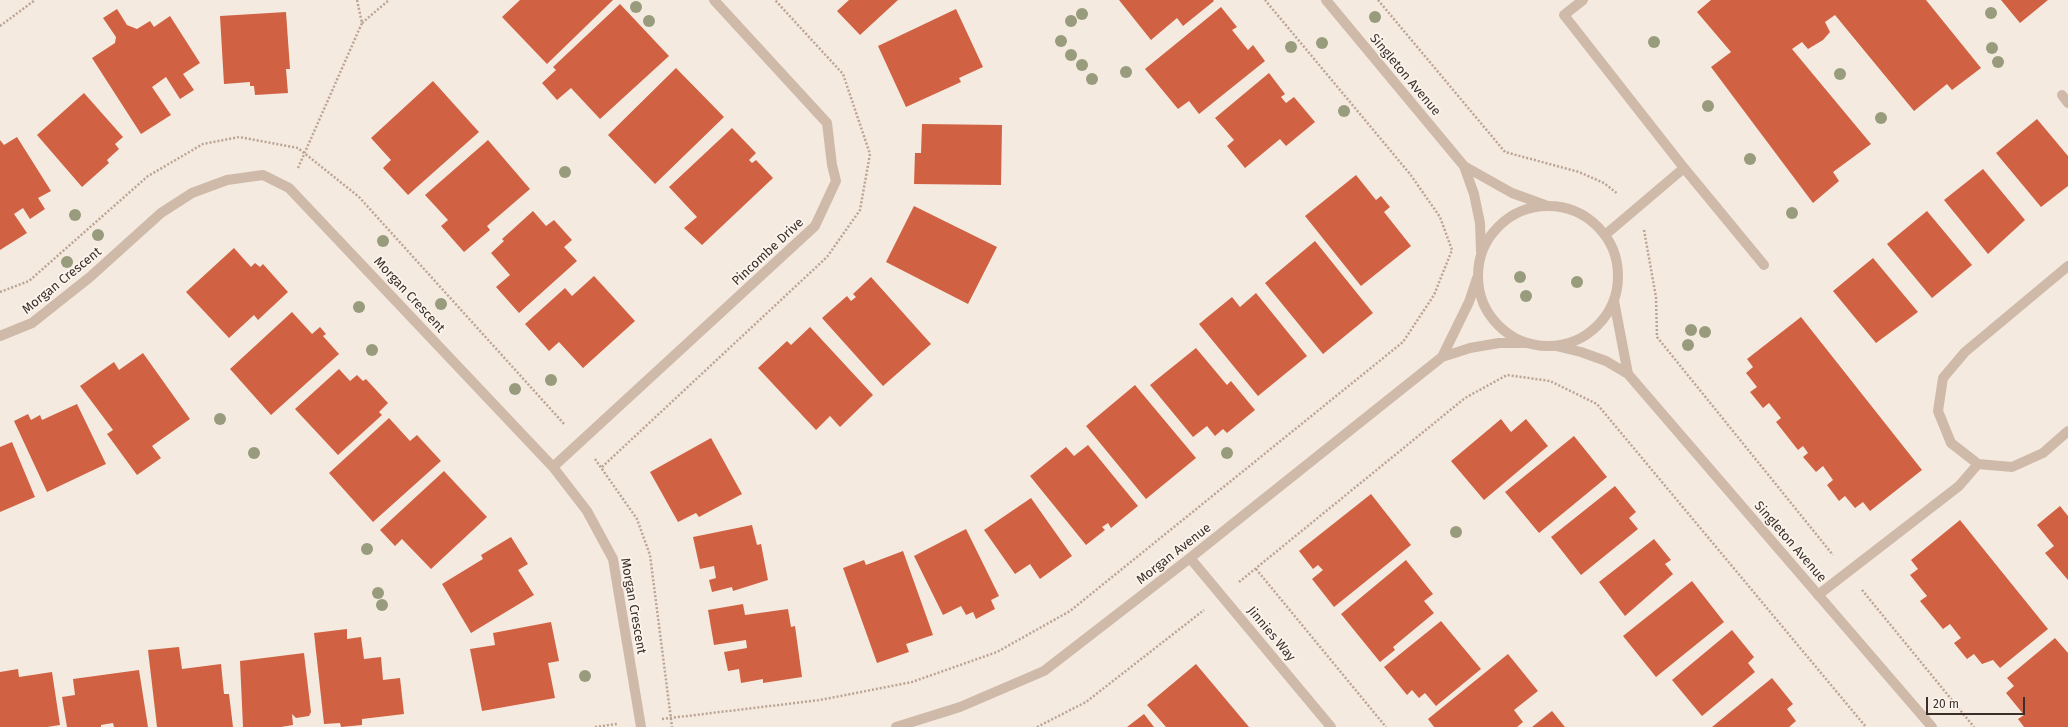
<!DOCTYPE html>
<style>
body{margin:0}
#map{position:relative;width:2068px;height:727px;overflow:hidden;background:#f5eadf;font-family:"Fira Sans",sans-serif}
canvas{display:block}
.scale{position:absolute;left:1926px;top:697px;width:99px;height:18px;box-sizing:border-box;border:2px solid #3c2f2a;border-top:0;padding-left:5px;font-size:12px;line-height:14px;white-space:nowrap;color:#3c2f2a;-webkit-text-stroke:3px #fcf5ed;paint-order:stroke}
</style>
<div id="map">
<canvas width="2068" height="727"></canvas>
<div class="scale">20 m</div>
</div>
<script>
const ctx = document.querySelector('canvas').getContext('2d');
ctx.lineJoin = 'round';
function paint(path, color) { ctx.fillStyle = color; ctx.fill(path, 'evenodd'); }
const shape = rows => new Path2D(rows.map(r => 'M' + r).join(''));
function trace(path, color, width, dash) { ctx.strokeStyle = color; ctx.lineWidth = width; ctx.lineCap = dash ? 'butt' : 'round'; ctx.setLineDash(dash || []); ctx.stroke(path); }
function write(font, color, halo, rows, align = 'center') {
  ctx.font = font + ' "Fira Sans",sans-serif'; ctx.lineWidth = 3.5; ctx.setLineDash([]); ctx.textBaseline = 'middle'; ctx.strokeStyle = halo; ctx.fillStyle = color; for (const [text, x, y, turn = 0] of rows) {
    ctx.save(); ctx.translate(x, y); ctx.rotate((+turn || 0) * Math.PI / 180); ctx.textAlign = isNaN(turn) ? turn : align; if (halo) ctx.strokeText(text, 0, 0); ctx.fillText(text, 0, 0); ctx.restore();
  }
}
const building = shape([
 [520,0,613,0,547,64,502,17],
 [849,0,898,0,860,35,837,11],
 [1119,0,1213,0,1214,1,1183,26,1177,18,1151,40],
 [1711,0,1926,0,1981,68,1952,90,1947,84,1914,111,1835,15,1825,22,1830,32,1823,40,1808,49,1802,42,1792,49,1871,144,1833,172,1839,181,1813,203,1711,67,1731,52,1697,12],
 [2001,0,2048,0,2020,23],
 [620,4,669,56,600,119,571,88,557,100,542,83,556,70,553,67],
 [1221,7,1237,27,1232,30,1248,50,1253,45,1265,61,1199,114,1189,101,1178,109,1145,69],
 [117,9,127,25,137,29,150,21,154,27,170,16,200,63,183,74,194,90,180,99,166,77,152,87,171,115,141,134,92,58,115,43,116,37,103,18],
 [956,9,983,67,959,78,961,82,906,107,878,46],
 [286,12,290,69,286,69,288,93,255,95,254,86,250,86,250,82,224,84,220,16],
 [676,68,724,117,655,184,608,135],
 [1269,73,1285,94,1281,97,1286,103,1294,97,1315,122,1286,146,1280,139,1245,168,1227,146,1234,140,1215,118],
 [433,81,479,132,408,195,383,168,391,160,371,138],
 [84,93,123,137,115,144,119,149,107,160,109,163,82,187,37,135],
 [2037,119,2068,156,2068,186,2041,207,1996,153],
 [922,124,1002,125,1001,185,914,184,915,153,921,153],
 [732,128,756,153,749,160,752,163,756,160,773,178,702,245,684,228,697,217,669,187],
 [17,137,51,191,38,198,45,209,30,219,23,208,14,214,27,233,0,250,0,140,4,145],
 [488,140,530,189,487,226,490,230,464,252,441,226,448,220,425,195],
 [1983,169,2025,220,1988,254,1944,200],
 [1356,175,1376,200,1381,196,1390,207,1384,212,1411,246,1361,286,1305,216],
 [914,206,997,247,968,304,886,262],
 [533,211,546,226,554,220,572,240,564,247,577,261,519,313,496,287,510,275,491,253,504,241,502,239],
 [1927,211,1972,265,1932,298,1887,244],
 [1315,241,1373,313,1323,354,1265,283],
 [234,248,251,267,255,263,260,267,263,264,288,292,258,320,254,315,229,338,186,292],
 [1873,258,1918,312,1876,343,1833,291],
 [594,276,635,321,583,368,559,342,549,351,525,324,565,288,572,296],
 [871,277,931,344,883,386,822,318,847,296,851,301,856,297,853,294],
 [1256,293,1307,356,1258,396,1199,324,1232,297,1240,307],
 [292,312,312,334,320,327,326,334,323,336,339,354,271,415,230,369],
 [1801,317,1922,470,1870,511,1863,502,1855,508,1845,496,1839,501,1827,485,1833,480,1823,466,1816,472,1803,457,1808,453,1803,446,1798,450,1776,422,1781,418,1769,403,1763,408,1750,392,1757,387,1746,373,1753,367,1747,359],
 [810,327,873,395,840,427,830,416,816,430,758,368,787,341,791,345],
 [1196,348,1227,385,1231,381,1255,410,1227,433,1223,429,1215,436,1207,426,1193,437,1150,385],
 [143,353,190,419,152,446,161,458,137,475,107,434,113,430,80,386,114,362,119,370],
 [339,369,350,381,357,375,363,381,366,379,388,403,379,412,382,415,338,455,295,409],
 [1135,385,1196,458,1146,499,1086,426],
 [77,404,106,464,47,492,14,421,28,414,31,420,40,415,42,420],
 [389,418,410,441,417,435,441,461,373,522,329,473],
 [1501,419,1511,432,1526,419,1548,446,1484,500,1451,461],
 [1574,436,1607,477,1539,533,1505,492],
 [711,438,742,494,699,517,696,513,678,522,650,472],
 [12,442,35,497,0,512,0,447],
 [1088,445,1138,506,1111,528,1108,523,1102,527,1105,530,1086,545,1030,476,1066,447,1074,456],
 [444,471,487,517,431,569,402,539,395,546,380,530],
 [1615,486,1636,512,1629,518,1638,529,1581,575,1551,537],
 [1371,494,1411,545,1334,607,1312,579,1323,570,1318,565,1313,569,1299,551],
 [1031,498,1072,556,1040,579,1030,564,1015,574,984,530],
 [2060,506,2068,516,2068,580,2045,553,2054,546,2037,525],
 [1960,520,2048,629,2000,668,1993,660,1982,664,1974,654,1967,659,1954,643,1961,638,1950,624,1943,629,1920,601,1927,596,1910,575,1918,569,1911,560],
 [752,525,757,545,761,544,768,580,733,591,732,587,712,592,709,580,716,578,714,566,700,569,693,537],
 [966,529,999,596,991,600,995,609,976,619,973,612,966,615,961,606,943,615,914,556],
 [511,537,528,564,518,570,534,595,471,633,442,584,483,559,481,555],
 [1654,539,1671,560,1665,564,1673,574,1625,616,1599,582],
 [903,551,933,635,906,644,909,652,877,663,843,568,864,560,866,565],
 [1406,560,1433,594,1424,601,1434,613,1393,647,1395,650,1380,662,1341,614],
 [1692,581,1724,622,1656,677,1623,636],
 [743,604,745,615,788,609,791,627,795,626,802,677,763,683,763,679,741,683,739,669,728,671,724,652,747,648,746,640,714,645,708,610],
 [1441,621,1481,669,1436,706,1425,693,1419,698,1412,690,1407,695,1384,667],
 [551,622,559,661,548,663,555,698,482,711,470,649,495,645,493,633],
 [347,629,347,639,361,637,364,659,381,657,383,680,400,678,404,714,362,719,362,725,341,727,340,723,324,724,314,633],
 [1732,630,1754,657,1748,663,1755,672,1702,716,1672,680],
 [2055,638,2068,653,2068,727,2024,727,2018,719,2024,715,2006,693,2014,686,2007,678],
 [179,647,182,669,221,664,224,694,229,694,233,727,157,727,148,650],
 [304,653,311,712,309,716,296,718,292,714,293,725,281,727,243,727,240,661],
 [1508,654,1538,691,1514,710,1523,722,1517,727,1434,727,1428,719],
 [1196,664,1249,727,1166,727,1147,705],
 [18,669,19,677,52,672,60,725,47,727,0,727,0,672],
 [139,670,148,727,114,727,113,723,101,725,101,727,67,727,62,697,75,695,73,679],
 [1772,678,1793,704,1787,709,1796,721,1789,727,1712,727],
 [1552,711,1565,727,1532,727],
 [1144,714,1154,727,1127,727]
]);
const path = shape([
 [1378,0,1505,152,1579,172,1604,183,1618,194],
 [362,23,389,0],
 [0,26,35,0],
 [298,168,362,23,357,0],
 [1644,230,1656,297,1657,337,1833,555],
 [0,292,29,281,148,176,203,144,239,137,298,148,359,197,565,425],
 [595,459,637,519,650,555,672,727],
 [602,467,827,257,860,210,870,154,843,74,775,0],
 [1256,569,1386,727],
 [1239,582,1465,398,1507,375,1550,381,1597,404,1866,727],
 [1862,590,1974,727],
 [662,719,820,700,912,682,997,652,1070,611,1403,342,1434,295,1452,250,1440,217,1410,174,1265,0],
 [595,727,617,724],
 [1037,727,1086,702,1204,610]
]);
const service = shape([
 [1583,0,1564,15,1684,168,1605,235],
 [2062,95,2068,103],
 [1684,168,1764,265],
 [2068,266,1965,352,1943,378,1938,411,1951,443,1978,464,2012,467,2043,453,2068,431],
 [1818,595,1959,486,1978,464]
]);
const minor = shape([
 [1326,0,1464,166,1512,193,1545,205],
 [1464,166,1474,194,1480,223,1481,251],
 '1478 276a70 70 0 1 1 140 0a70 70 0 1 1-140 0Z',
 [1614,301,1628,374],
 [0,336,32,323,90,277,161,213,192,193,227,180,263,175,289,188,553,467,587,511,613,559,641,727],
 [1556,346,1581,352,1606,361,1628,374,1932,727],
 [1442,357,1469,302,1477,278],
 [553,467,815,226,836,181,832,165,827,123,714,0],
 [1190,558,1331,727],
 [896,727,960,707,1044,671,1190,558,1442,357,1470,348,1499,343,1528,343]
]);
const trees = [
 [636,7],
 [1991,13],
 [1082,14],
 [1375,17],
 [649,21],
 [1071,21],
 [1061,41],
 [1654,42],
 [1322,43],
 [1291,47],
 [1992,48],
 [1071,55],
 [1998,62],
 [1082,65],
 [1126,72],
 [1840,74],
 [1092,79],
 [1708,106],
 [1344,111],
 [1881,118],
 [1750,159],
 [565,172],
 [1792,213],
 [75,215],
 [98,235],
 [383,241],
 [67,262],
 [1520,277],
 [1577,282],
 [1526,296],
 [441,304],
 [359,307],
 [1691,330],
 [1705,332],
 [1688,345],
 [372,350],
 [551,380],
 [515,389],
 [220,419],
 [254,453],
 [1227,453],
 [1456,532],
 [367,549],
 [378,593],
 [382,605],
 [585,676]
];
const streetNames = [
 ["Singleton Avenue",1405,75,50],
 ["Pincombe Drive",768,252,-43],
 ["Morgan Crescent",62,281,-39],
 ["Morgan Crescent",409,295,47],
 ["Singleton Avenue",1790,542,49],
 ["Morgan Avenue",1174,554,-38],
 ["Morgan Crescent",633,606,80],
 ["Jinnies Way",1271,634,50]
];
paint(building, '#d06243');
trace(path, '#bba493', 2.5, [2, 2]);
trace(service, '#cfbaaa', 10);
trace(minor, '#cfbaaa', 10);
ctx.fillStyle = '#989c7c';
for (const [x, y] of trees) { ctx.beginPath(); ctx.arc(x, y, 6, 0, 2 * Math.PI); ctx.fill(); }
write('13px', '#3c2f2a', '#fcf5ed', streetNames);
</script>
